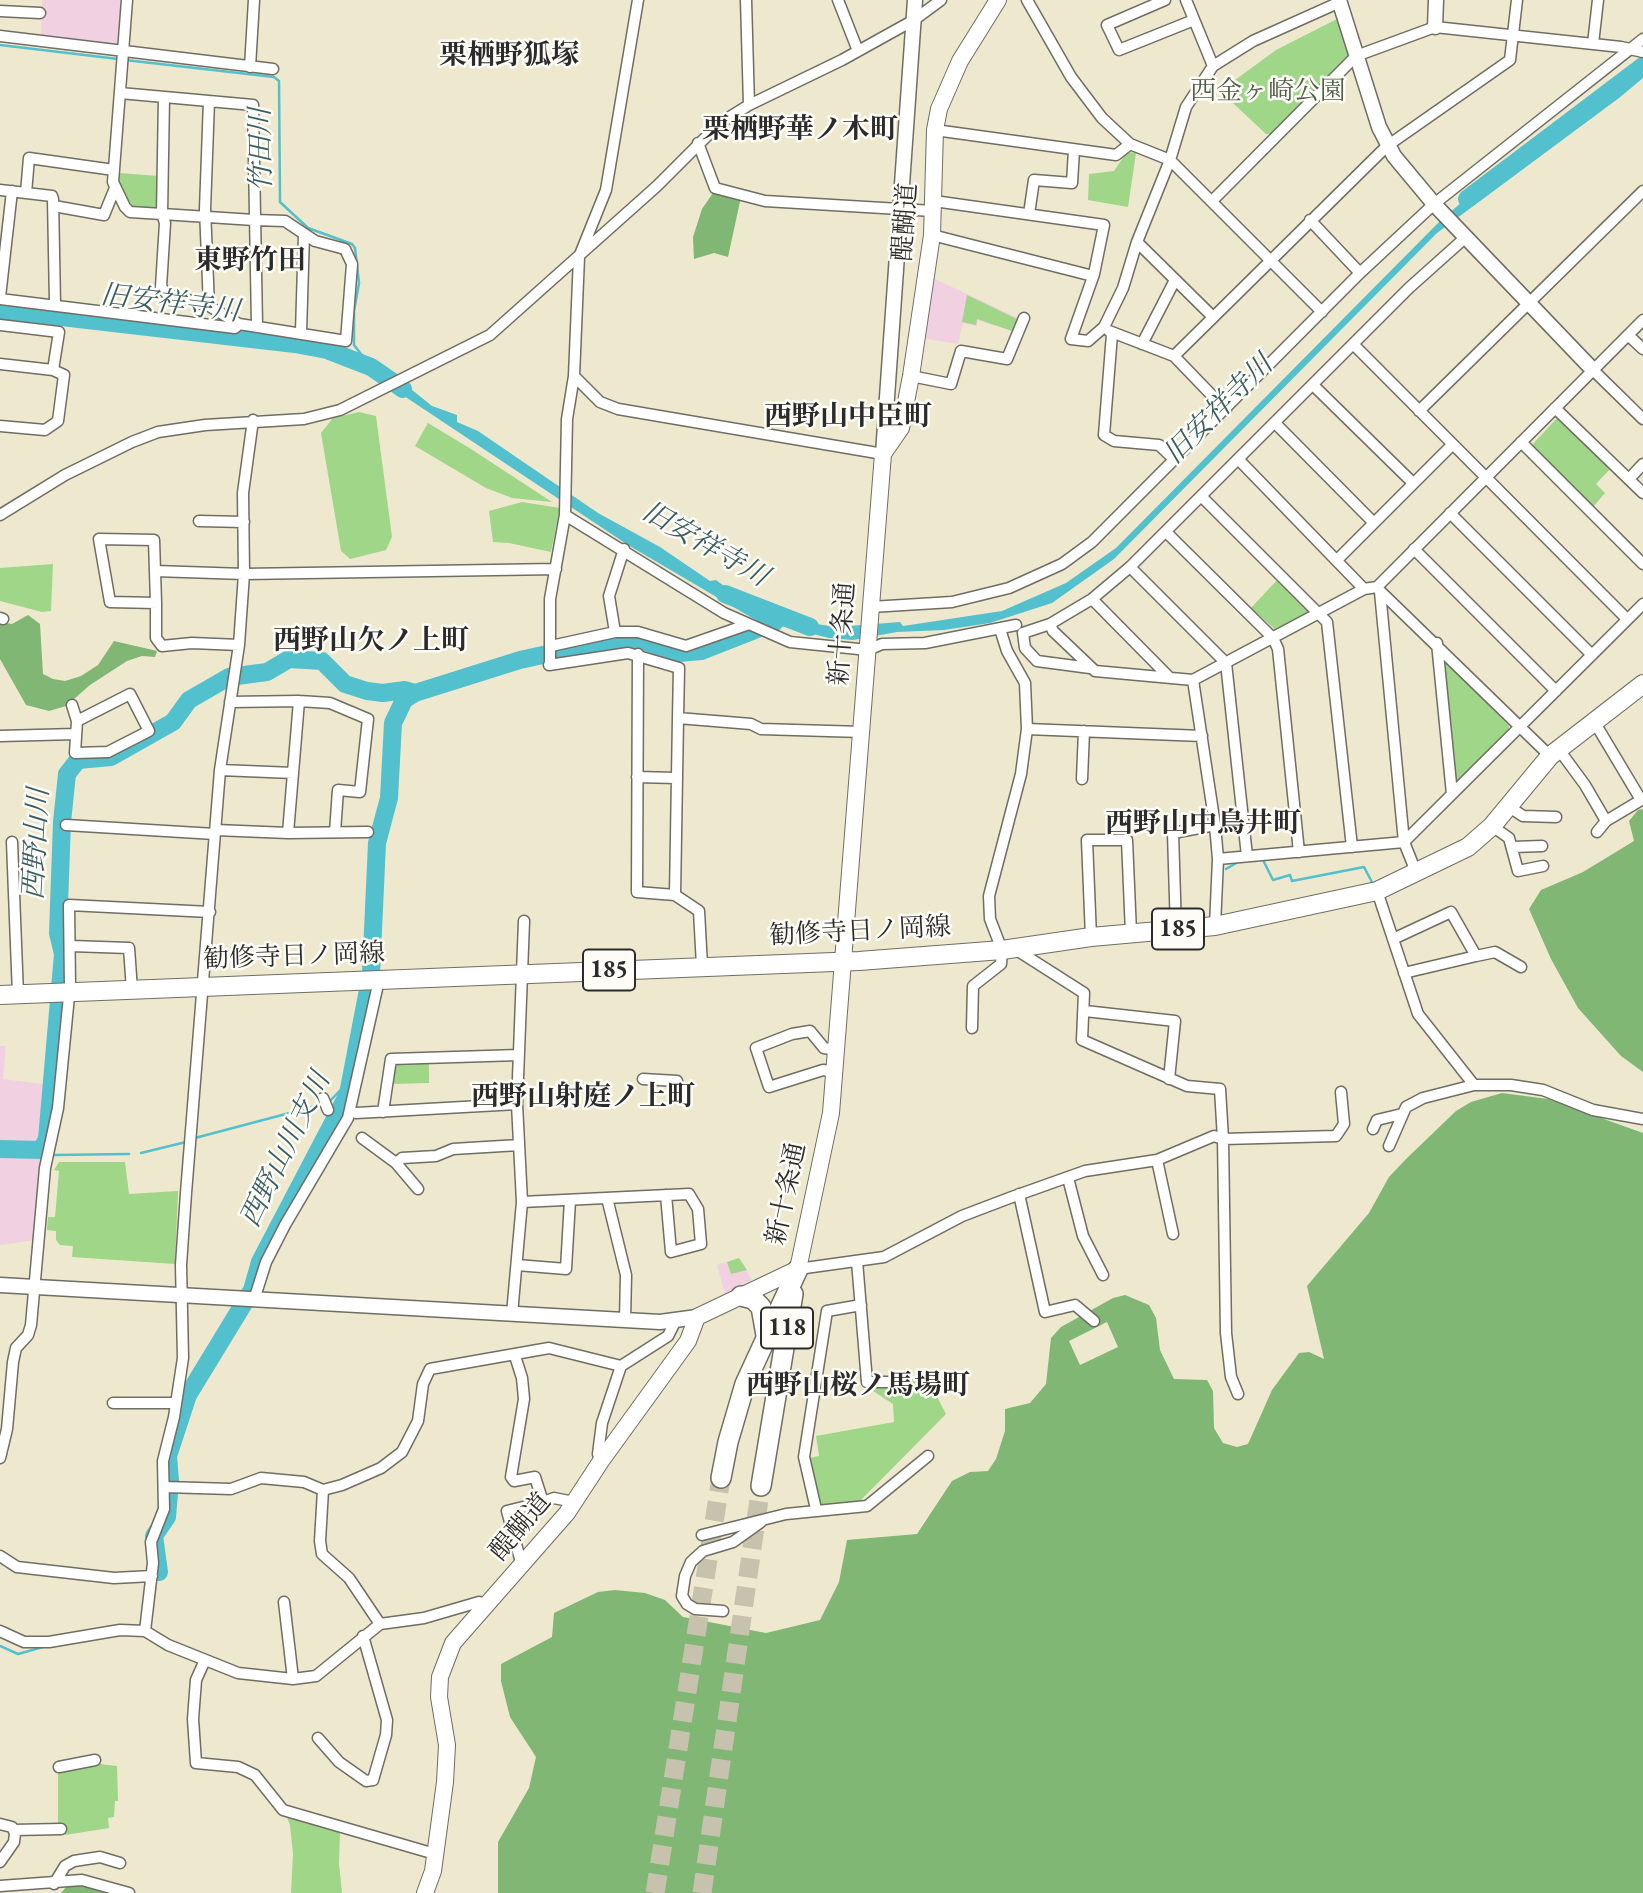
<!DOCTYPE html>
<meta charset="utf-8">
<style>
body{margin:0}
canvas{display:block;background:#eee8ce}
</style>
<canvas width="1643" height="1893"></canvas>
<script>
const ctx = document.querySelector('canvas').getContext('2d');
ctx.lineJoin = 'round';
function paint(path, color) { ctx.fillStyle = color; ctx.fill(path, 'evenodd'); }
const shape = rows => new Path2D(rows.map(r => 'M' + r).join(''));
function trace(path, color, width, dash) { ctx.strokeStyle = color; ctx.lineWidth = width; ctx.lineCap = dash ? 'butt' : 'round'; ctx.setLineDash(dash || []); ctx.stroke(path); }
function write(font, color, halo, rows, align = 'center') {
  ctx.font = font + ' "EB Garamond","Noto Serif JP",serif'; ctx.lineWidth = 5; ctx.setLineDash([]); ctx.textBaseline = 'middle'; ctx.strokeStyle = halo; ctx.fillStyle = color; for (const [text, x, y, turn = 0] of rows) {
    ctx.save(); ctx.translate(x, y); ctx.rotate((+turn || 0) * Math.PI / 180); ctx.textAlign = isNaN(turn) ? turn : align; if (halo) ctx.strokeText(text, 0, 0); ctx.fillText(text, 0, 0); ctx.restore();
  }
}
const built = shape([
 [42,0,122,0,120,49,41,38],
 [933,278,1018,318,1015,332,978,320,976,326,963,323,958,344,922,338],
 [0,1046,6,1046,3,1079,51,1085,46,1151,40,1166,35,1240,0,1245],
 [739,1258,752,1280,725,1294,717,1265]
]);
const green = shape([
 [1337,19,1349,54,1272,134,1266,134,1220,91,1276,50],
 [1127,152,1136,153,1128,207,1088,200,1089,174,1114,171],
 [119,173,159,176,158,206,154,210,135,209,118,188],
 [967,295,1017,319,1015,332,977,319,976,325,962,322],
 [359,412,376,416,392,537,386,550,350,559,341,551,321,433,333,418],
 [1558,417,1611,468,1596,484,1605,493,1593,507,1531,446],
 [428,423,471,449,552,502,512,498,486,488,415,446],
 [522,502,560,508,551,552,509,543,493,542,489,511],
 [53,564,51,611,42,612,0,601,0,568],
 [1278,579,1311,609,1311,614,1277,631,1251,608],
 [1443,658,1509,726,1509,732,1456,784],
 [400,1063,429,1063,429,1083,392,1084,394,1067],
 [59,1162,125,1162,129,1194,178,1191,175,1264,72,1257,73,1246,60,1245,56,1240,56,1231,47,1230,48,1217,55,1217,59,1171,54,1170],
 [739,1258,747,1270,731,1274,727,1262],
 [895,1375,930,1383,946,1414,858,1503,820,1506,809,1458,819,1456,816,1436,894,1422,893,1404,870,1389,892,1386],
 [100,1764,117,1766,118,1801,115,1801,114,1817,108,1818,109,1828,65,1835,58,1824,58,1769],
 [286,1815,340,1832,339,1863,342,1893,291,1893,293,1854,290,1825]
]);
const forest = shape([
 [715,190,741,197,728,257,714,253,694,259,693,237,702,209],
 [28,615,40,624,43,674,53,679,65,681,81,676,98,665,114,641,157,651,155,657,142,656,127,661,90,685,66,706,49,711,26,705,0,659,0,622,12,624],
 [1643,809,1643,1072,1621,1056,1578,1008,1551,959,1529,909,1541,890,1583,872,1634,841,1629,821,1638,810],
 [1502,1093,1548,1099,1643,1133,1643,1893,498,1893,498,1842,529,1788,536,1757,510,1717,501,1681,501,1664,552,1637,554,1613,598,1592,615,1590,645,1593,665,1600,683,1617,766,1633,820,1620,839,1582,847,1540,917,1534,952,1481,970,1472,988,1471,996,1459,1005,1431,1005,1409,1030,1403,1046,1384,1051,1338,1061,1327,1113,1298,1125,1295,1149,1305,1156,1318,1160,1350,1174,1379,1207,1380,1213,1391,1214,1428,1223,1443,1237,1447,1248,1444,1272,1390,1299,1353,1309,1352,1324,1359,1307,1286,1369,1213,1389,1177,1406,1159,1456,1111,1471,1102],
 [1107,1322,1118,1347,1080,1365,1069,1341],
 [74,1884,119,1893,61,1893,67,1886]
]);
const water = shape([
 [1643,69,1643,78,1619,98,1437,233,1114,559,1052,603,990,623,944,630,897,632,853,640,829,638,754,619,628,545,380,380,391,373,432,406,457,415,457,422,478,431,598,513,660,547,710,581,716,580,728,589,728,595,774,618,837,627,900,622,903,626,1002,611,1066,583,1116,548,1440,221,1478,188,1501,177,1527,153,1559,134]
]);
const stream = shape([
 [0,45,118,59],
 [125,60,274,77,279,81,280,202,308,228,352,244,355,248,359,283,354,311,354,345,371,367],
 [1262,858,1273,880,1290,875,1292,881,1364,867,1374,886],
 [1226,869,1238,862],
 [330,1101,351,1079],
 [195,1138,320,1105],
 [141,1153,186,1142],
 [54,1155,129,1154],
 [0,1646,18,1654,43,1647]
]);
const river = shape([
 [1467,199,1643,66],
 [0,310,295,344,327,350,371,367,403,389],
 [725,594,810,627],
 [0,1149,41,1150,47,1139,63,954,58,933,62,822,67,774,78,760,111,757,173,722,189,700,229,677,267,672,289,659,322,661,345,684,367,691,383,693,405,690,415,693,520,660,611,640,646,642,679,653,701,651,775,622],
 [159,1572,154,1536,167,1517,170,1481,168,1456,188,1395,252,1290,260,1262,348,1094,371,974,377,843,389,798,393,723,404,700,415,693]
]);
const motorwayTunnel = shape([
 [655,1893,721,1478],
 [702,1893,761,1486]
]);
const minor = shape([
 [127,0,113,182,125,207,130,212,162,214,254,220,285,221,315,241,345,249,352,264,346,341,239,324,209,306,167,294,161,287,165,223,162,214,164,97],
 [746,0,749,105],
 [838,0,858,51],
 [1027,0,1071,77,1102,118,1130,144,1170,160,1322,312],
 [1165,0,1107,25,1119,50,1194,20],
 [1186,0,1213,66],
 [0,11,40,13],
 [0,36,273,69],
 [1593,44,1598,0],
 [250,67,254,0],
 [120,93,253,105,257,325],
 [209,101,205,209,209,306],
 [935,130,1116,155,1130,144],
 [698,143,715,188,765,201,933,211],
 [0,190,52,196,53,199,55,304],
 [26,193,29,158,114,170],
 [1213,200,1356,56,1435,27,1621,47,1643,52],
 [934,201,1104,225,1094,274,1071,339,1088,341,1104,327,1123,288,1137,242,1170,160,1186,107,1213,66,1253,41,1340,2],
 [54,206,104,215,115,188],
 [1029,214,1034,180,1072,183,1074,150],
 [1310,220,1360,273],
 [932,235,1093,276],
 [1137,242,1212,316],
 [0,297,12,191],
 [0,299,235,328,239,324],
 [0,325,59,332,53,370],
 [1109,331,1174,356,1226,410],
 [301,332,304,234],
 [1112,334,1104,435,1114,441,1159,445,1175,460],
 [1628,335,1643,349],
 [1142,344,1175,280],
 [1353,344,1627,619],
 [1174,356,1387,146,1510,60,1517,0],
 [0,364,53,370,64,375,58,421,45,430,0,426],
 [1593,370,1643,419],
 [574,376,600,402,618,409,883,454],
 [911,376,951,384,961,351,1007,359,1024,318],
 [1313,385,1413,483],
 [1555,408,1643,493],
 [1419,411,1643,191],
 [253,420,243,493,244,574,239,645,220,770,186,1193,181,1265,183,1358,174,1417,163,1461,164,1509,151,1542,153,1563,145,1631,168,1645,238,1673,293,1679,316,1676,380,1624,424,1618,479,1602,486,1604],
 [1275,423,1373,522],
 [1521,442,1643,564],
 [1239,460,1364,589],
 [1629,479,1643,464],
 [1202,497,1327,622,1352,847],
 [1450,513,1592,655],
 [0,515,65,475,132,442,158,432,205,425,304,419,340,410,490,335,657,186,720,123,749,105,842,60,914,20,941,0],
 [565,515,724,613,790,642,868,650,882,644,925,643,1016,625],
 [199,521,244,522],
 [1167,533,1273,638,1278,649,1299,852],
 [1414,549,1556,691],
 [1337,560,1452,445],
 [1130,567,1226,663,1247,856],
 [155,571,244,574,556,569],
 [1378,589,1550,756],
 [1380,592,1404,842,1416,872],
 [1092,599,1169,677],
 [156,603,110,602,99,539,154,540,156,603,156,638,162,646,192,643,239,645],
 [871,607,952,602,1009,588,1062,564,1092,542,1360,273,1434,204,1643,39],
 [0,618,3,619],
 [1050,624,1053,631,1095,671,1193,680,1364,589,1377,587,1643,320],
 [615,632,609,596,624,549],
 [1437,643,1452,794],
 [551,646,615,632,638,632,686,646,749,624],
 [638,654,637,892,675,895],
 [550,662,550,599,565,515,567,419,574,376,579,257,606,190,638,0],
 [549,665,628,653,679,668,678,718],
 [1090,668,1037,661,1025,648,1023,633,1050,624,1092,599,1130,567,1409,288,1466,237],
 [1193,680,1215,825,1218,859,1215,926],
 [299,701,330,703,368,719,360,792,338,790,335,832],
 [72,705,77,721,75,753,108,752,149,731,130,694,77,721],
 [1595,723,1641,800,1606,821,1597,832],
 [1027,729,1202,736],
 [0,736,76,734],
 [1560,751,1585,785,1606,821],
 [220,770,293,773],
 [637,777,676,778],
 [1082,779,1084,731],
 [1508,806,1523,816,1556,817],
 [66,825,215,834],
 [1492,826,1509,838,1518,871,1543,866],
 [216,830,288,833,299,701,230,702],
 [288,833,368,832],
 [12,842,18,995],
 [1513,847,1542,846],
 [1218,859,1404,842,1643,604],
 [1377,891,1418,1014,1474,1085,1511,1085,1543,1090,1593,1110,1643,1119],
 [1176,930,1173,833,1215,825],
 [1091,937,1087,840,1127,840,1131,933],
 [1393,939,1451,912,1476,956,1495,952,1521,967],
 [71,946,129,948,132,990],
 [1015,949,1084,993,1082,1040,1187,1086,1220,1089,1223,1139,1336,1136,1344,1124,1341,1092],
 [702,966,699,911,675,895,678,718,751,724,761,729,862,732],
 [1404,973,1476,956],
 [1085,1011,1175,1021,1169,1079],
 [972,1028,973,986,1001,964,1002,950,990,919,989,896,1021,774,1027,729,1025,683,1007,651,1000,629],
 [835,1072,823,1070,769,1087,756,1048,792,1034,810,1031,824,1048,837,1050],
 [643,1079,677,1081],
 [323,1098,328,1110],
 [383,1112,391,1059,519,1055],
 [356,1113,517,1104],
 [1373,1129,1377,1120,1402,1114],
 [362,1138,396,1163],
 [1389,1146,1406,1107,1423,1098,1474,1085],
 [1157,1160,1173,1234],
 [1068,1178,1083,1236,1103,1275],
 [418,1189,396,1163,402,1158,436,1156,453,1149,519,1145],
 [1019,1194,1045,1312,1075,1305,1094,1321],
 [607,1198,626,1275,625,1320],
 [522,1202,689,1194,698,1209,701,1244,671,1252,666,1195],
 [857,1261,867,1382,890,1382],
 [517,1265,566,1269,570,1200],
 [798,1269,884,1257,962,1216,1012,1197,1085,1171,1157,1160,1214,1136,1223,1139,1226,1333,1231,1377,1238,1394],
 [254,1300,266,1262,285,1225,348,1118,379,980],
 [512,1314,522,1202,517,1104,524,921],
 [515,1356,522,1378,524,1399,511,1477,514,1481,535,1477,543,1502,554,1498,574,1502],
 [113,1403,176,1403],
 [0,1458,7,1429,13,1362,16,1348,28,1335,31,1325,45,1168,58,1108,70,986,69,905,210,912],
 [601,1461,598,1454,602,1423,621,1366],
 [165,1487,231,1489,261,1478,304,1482,323,1490,342,1485,381,1468,402,1452,418,1421,423,1384,430,1369,549,1348,621,1366,668,1336,675,1322],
 [323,1490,320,1541,322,1554,349,1578,380,1624],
 [816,1509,804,1457,827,1311,861,1305],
 [702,1535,786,1514,867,1506,928,1456],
 [0,1556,17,1567,114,1578,152,1576],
 [522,1566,507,1511,543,1502],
 [284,1602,293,1679],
 [723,1611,695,1609,687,1604,682,1596,685,1576,691,1562,703,1551,733,1542,761,1522],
 [0,1631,24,1642,49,1642,120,1630,145,1631],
 [205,1660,196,1680,193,1719,196,1763,238,1767,255,1775,283,1810,435,1854],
 [318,1738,339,1762,366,1781,373,1780,386,1735,387,1720,363,1636],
 [59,1767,95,1760],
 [0,1824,12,1827,15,1833,14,1842,0,1862],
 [14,1830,61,1829],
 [54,1884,65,1866,74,1861,100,1857,120,1863],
 [0,1886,82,1880,129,1893]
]);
const tertiary = shape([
 [1339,0,1379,127,1394,156,1434,204,1593,370],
 [1435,27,1436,0],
 [883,454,915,0],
 [0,1285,660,1322,697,1317]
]);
const secondary = shape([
 [425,1893,433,1871,445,1782,447,1745,439,1697,440,1677,453,1643,567,1513,601,1461,688,1341,697,1317,798,1269,831,1113,883,454,901,428,911,376,932,235,935,130,939,109,960,61,998,0]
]);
const primary = shape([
 [0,995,859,961,1002,950,1091,937,1215,926,1377,891,1468,847,1492,826,1550,756,1643,684]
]);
const motorway = shape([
 [741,1296,753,1299,761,1307,766,1335],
 [721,1478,728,1442,745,1384,798,1269],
 [761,1486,793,1294]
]);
const shields = [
 [1178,929,52],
 [609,970,52],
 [787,1328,52]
];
const shieldNames = [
 ["185",1178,929],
 ["185",609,970],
 ["118",787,1328]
];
const parkNames = [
 ["西金ヶ崎公園",1268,92]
];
const streetNames = [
 ["醍醐道",906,222,-86],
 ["新十条通",843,634,-86],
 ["勧修寺日ノ岡線",860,932,-3],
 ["勧修寺日ノ岡線",294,957,-2],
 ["新十条通",787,1194,-78],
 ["醍醐道",521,1527,-50]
];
const neighbourhoodNames = [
 ["栗栖野狐塚",509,56],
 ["栗栖野華ノ木町",800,130],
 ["東野竹田",250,261],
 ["西野山中臣町",848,417],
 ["西野山欠ノ上町",371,641],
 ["西野山中鳥井町",1203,824],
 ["西野山射庭ノ上町",583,1097],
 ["西野山桜ノ馬場町",858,1386]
];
const waterNames = [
 ["竹田川",262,150,-91],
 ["旧安祥寺川",170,304,7],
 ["旧安祥寺川",1219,410,-45],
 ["旧安祥寺川",705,545,30],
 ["西野山川",37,844,-87],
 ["西野山川支川",286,1150,-64]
];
paint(built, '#f1d0e2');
paint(green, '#a0d688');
paint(forest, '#80b774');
paint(water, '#53c0cd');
trace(stream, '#53c0cd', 2.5);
trace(river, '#53c0cd', 18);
trace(motorwayTunnel, '#c7c2ad', 19, [19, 10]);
trace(minor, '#6f6d64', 13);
trace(tertiary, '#6f6d64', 17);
trace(secondary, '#6f6d64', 18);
trace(primary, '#6f6d64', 20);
trace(motorway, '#6f6d64', 22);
trace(minor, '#fff', 10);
trace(tertiary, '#fff', 14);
trace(secondary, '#fff', 16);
trace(primary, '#fff', 18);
trace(motorway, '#fff', 19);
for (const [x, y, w] of shields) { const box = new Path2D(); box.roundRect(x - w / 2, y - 20.5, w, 41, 5); ctx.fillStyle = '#fdfcf7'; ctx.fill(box); trace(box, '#2b2b2b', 2); }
write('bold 24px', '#2b2b2b', null, shieldNames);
write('26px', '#4e5e47', '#fdfcf7', parkNames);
write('26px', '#2b2b2b', '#fdfcf7', streetNames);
write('bold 28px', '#2b2b2b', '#fdfcf7', neighbourhoodNames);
write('italic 28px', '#395f64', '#fdfcf7', waterNames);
</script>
